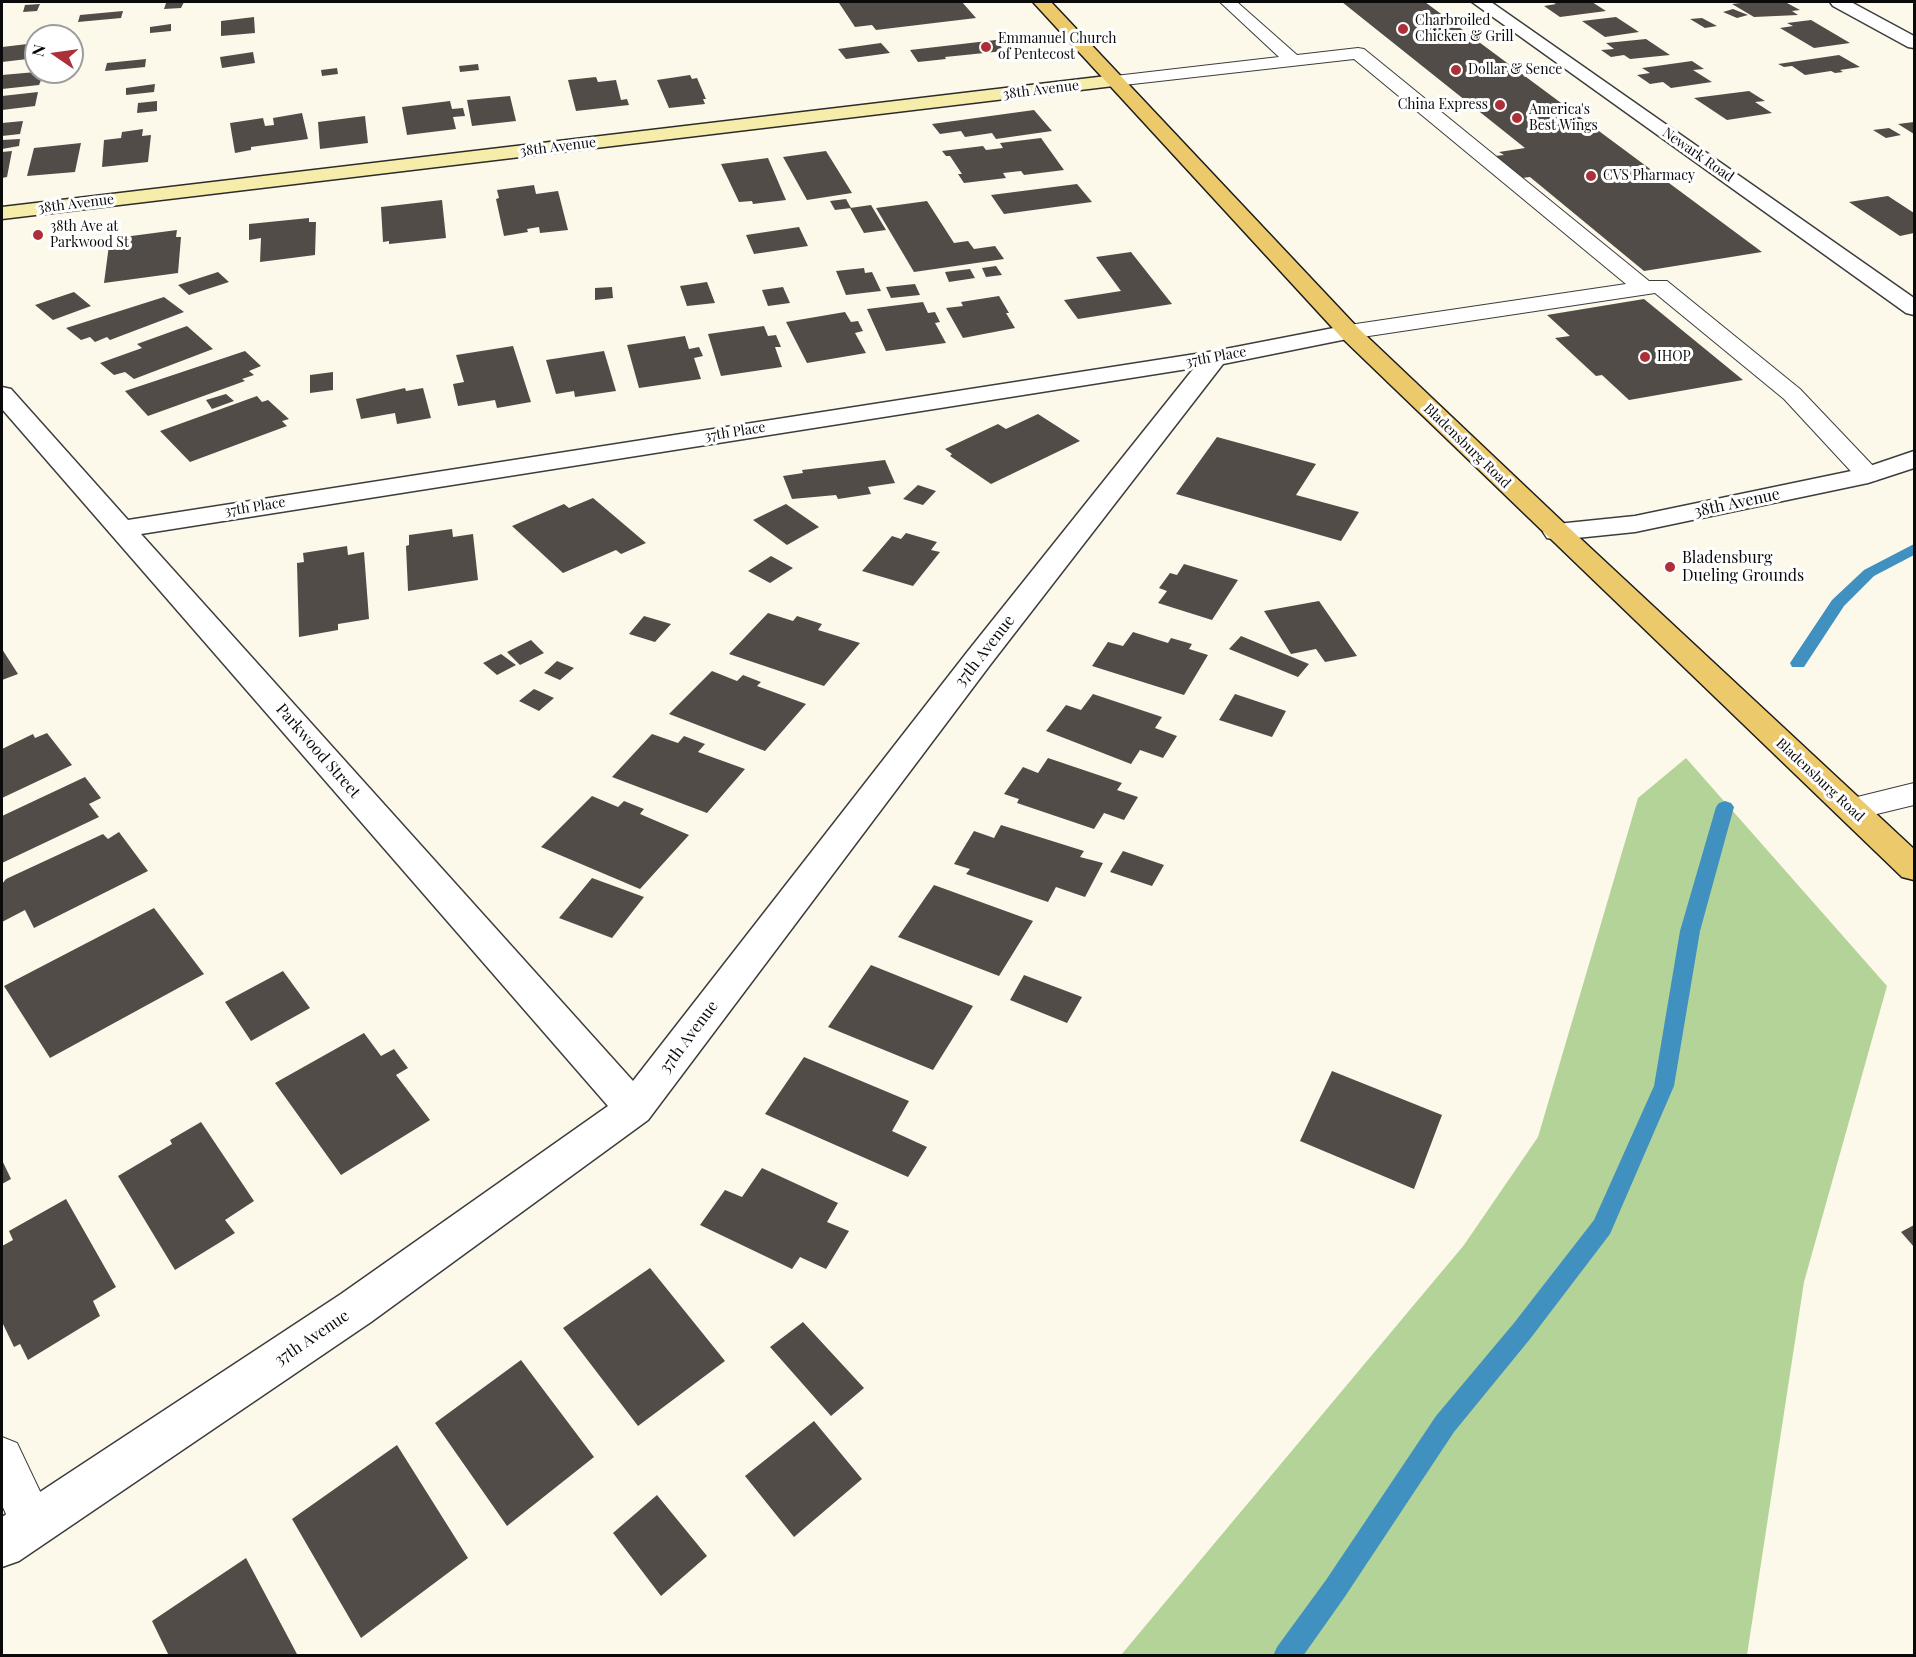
<!DOCTYPE html>
<style>
body{margin:0}
#map{position:relative;width:1916px;height:1657px;overflow:hidden;background:#fdf9ea;font-family:"Playfair Display",serif}
canvas{display:block}
.frame{position:absolute;inset:0;border:3px solid #0a0a0a;pointer-events:none}
.north{position:absolute;left:24px;top:24px;width:60px;height:60px;box-sizing:border-box;background:#fff;border:2px solid #9d9d9d;border-radius:50%;rotate:283deg;font-size:16px;font-weight:700;line-height:24px;text-align:center;color:#0a0a0a}
.north::after{content:'';display:block;margin:auto;width:21px;height:27px;background:#ad3039;clip-path:polygon(50% 0,100% 100%,50% 72%,0 100%)}
</style>
<div id="map">
<canvas width="1916" height="1657"></canvas>
<div class="frame"></div>
<div class="north">N</div>
</div>
<script>
const ctx = document.querySelector('canvas').getContext('2d');
ctx.lineJoin = 'round';
function paint(path, color) { ctx.fillStyle = color; ctx.fill(path, 'evenodd'); }
const shape = rows => new Path2D(rows.map(r => 'M' + r).join(''));
function trace(path, color, width, dash) { ctx.strokeStyle = color; ctx.lineWidth = width; ctx.lineCap = dash ? 'butt' : 'round'; ctx.setLineDash(dash || []); ctx.stroke(path); }
function write(font, color, halo, rows, align = 'center') {
  ctx.font = font + ' "Playfair Display",serif'; ctx.lineWidth = 6; ctx.setLineDash([]); ctx.textBaseline = 'middle'; ctx.strokeStyle = halo; ctx.fillStyle = color; for (const [text, x, y, turn = 0] of rows) {
    ctx.save(); ctx.translate(x, y); ctx.rotate((+turn || 0) * Math.PI / 180); ctx.textAlign = isNaN(turn) ? turn : align; if (halo) ctx.strokeText(text, 0, 0); ctx.fillText(text, 0, 0); ctx.restore();
  }
}
const forest = shape([
 [1686,758,1887,986,1804,1282,1747,1655,1121,1655,1464,1245,1538,1137,1638,798]
]);
const stream = shape([
 [1914,544,1914,555,1874,576,1844,606,1804,667,1792,667,1790,663,1832,600,1864,570,1914,544],
 [1725,801,1731,803,1734,807,1700,931,1674,1086,1610,1234,1530,1339,1454,1432,1344,1598,1303,1656,1273,1656,1277,1647,1326,1580,1436,1416,1514,1323,1594,1220,1654,1086,1680,931,1716,807,1719,803,1725,801]
]);
const building = shape([
 [184,2,181,8,164,9,166,3],
 [855,2,962,2,976,18,876,30,872,25,855,27,839,3],
 [1342,2,1425,2,1762,252,1644,271,1530,177,1522,178,1495,156,1504,155,1499,152,1525,148],
 [1552,2,1592,2,1606,11,1560,17,1544,6,1556,4],
 [1749,2,1787,3,1800,10,1792,11,1798,15,1754,17,1732,4],
 [40,4,37,11,23,12,25,5],
 [1733,9,1748,15,1737,18,1723,12],
 [123,11,121,18,78,22,80,15],
 [254,17,255,33,221,36,221,21],
 [1616,17,1639,32,1605,37,1582,21],
 [1702,18,1717,26,1705,28,1690,19],
 [1811,20,1850,43,1814,48,1780,28,1793,26,1787,23],
 [171,24,171,31,150,33,150,27],
 [1646,39,1670,55,1630,59,1624,55,1611,57,1601,50,1614,49,1606,43],
 [996,40,1004,51,945,57,946,59,918,62,910,50],
 [36,43,36,58,2,62,2,47],
 [881,43,890,53,846,59,838,49],
 [253,52,255,63,222,68,220,57],
 [1839,55,1860,67,1840,70,1843,72,1835,73,1831,71,1805,75,1792,66,1784,67,1778,64],
 [146,59,145,67,105,71,107,63],
 [1692,61,1704,69,1693,70,1712,82,1671,88,1663,82,1650,84,1637,75,1650,73,1642,68],
 [478,64,479,70,460,72,459,66],
 [337,68,338,74,322,76,321,70],
 [36,72,57,72,56,77,42,78,39,85,2,89,2,75],
 [690,75,692,79,697,78,706,99,703,99,705,104,669,108,657,80],
 [596,77,598,82,616,80,621,100,627,99,629,105,576,111,568,80],
 [155,84,154,92,126,95,126,88],
 [1749,91,1765,101,1755,102,1772,113,1727,120,1694,98],
 [38,92,35,106,2,110,2,96],
 [510,96,516,121,472,126,467,100],
 [157,101,157,111,137,113,138,103],
 [450,101,452,109,463,108,465,116,453,117,456,129,407,135,402,107],
 [1034,110,1052,131,996,139,992,133,965,137,961,131,940,134,932,124],
 [302,113,308,139,251,147,251,150,235,153,230,123,263,118,265,126,274,125,273,118],
 [365,116,368,143,320,149,318,122],
 [23,121,20,134,2,136,2,123],
 [1914,122,1914,134,1898,124],
 [1889,128,1901,135,1886,138,1873,130],
 [143,129,142,136,151,135,148,162,102,167,104,140,121,138,122,132],
 [1041,138,1064,170,1024,175,1021,171,1003,173,1006,178,964,183,958,174,962,174,950,156,946,156,942,151,983,146,986,150,1003,148,1000,143],
 [20,139,19,146,2,149,2,140],
 [81,143,75,172,27,176,34,148],
 [12,151,7,177,2,178,2,152],
 [826,151,852,193,807,200,783,157],
 [768,158,786,200,753,204,752,201,739,202,721,164],
 [1077,184,1092,202,1004,214,991,195],
 [534,185,536,194,558,191,568,230,540,233,539,227,527,229,528,232,504,236,496,199,499,198,497,190],
 [1888,196,1914,213,1914,233,1900,236,1849,202],
 [846,199,851,208,835,210,830,201],
 [442,200,446,238,389,244,389,241,383,242,381,207],
 [927,201,954,243,968,241,974,249,995,246,1004,259,914,272,876,208],
 [871,205,886,230,864,233,850,208],
 [309,218,309,222,316,222,315,255,260,262,261,238,249,240,249,224],
 [799,227,808,246,754,254,746,235],
 [177,230,176,237,181,237,178,273,104,283,109,245,116,245,116,238],
 [1131,252,1172,304,1078,319,1064,300,1121,291,1096,257],
 [996,266,1002,275,986,277,982,268],
 [864,268,865,273,872,272,881,291,846,295,836,271],
 [970,269,975,278,949,282,945,272],
 [218,272,229,282,189,295,178,285],
 [707,282,715,303,687,306,680,286],
 [915,284,920,295,891,298,886,287],
 [612,287,613,298,595,300,595,288],
 [783,287,790,303,768,306,762,290],
 [74,292,91,306,53,320,35,305],
 [999,296,1009,313,1006,313,1015,328,963,338,946,308,963,306,961,302],
 [164,297,184,312,110,340,107,337,95,342,90,337,81,340,66,328],
 [1644,299,1743,380,1629,400,1602,375,1596,376,1555,338,1570,336,1547,315],
 [923,302,928,313,935,312,940,322,935,323,946,343,886,351,867,309],
 [845,312,851,322,858,321,863,331,855,333,866,353,807,363,786,322],
 [187,326,213,349,134,379,125,372,114,375,100,363,142,348,137,344],
 [764,326,768,336,776,335,781,347,775,347,782,367,721,376,708,334],
 [685,336,689,349,699,347,703,356,694,358,701,379,639,388,627,345],
 [513,346,531,402,497,408,495,400,458,406,453,384,464,382,456,355],
 [245,351,261,366,249,371,254,375,242,379,245,381,148,416,125,391],
 [604,351,616,391,575,397,574,391,556,394,546,360],
 [333,372,333,390,310,393,310,375],
 [405,388,406,391,423,388,431,418,397,424,395,413,361,419,356,399],
 [226,394,234,401,212,409,206,400],
 [257,396,262,402,268,400,289,419,282,421,287,426,190,462,160,431],
 [1038,414,1080,441,991,484,950,456,952,454,945,449,998,424,1006,429],
 [1217,437,1316,464,1296,495,1359,512,1341,541,1176,494],
 [885,460,895,483,868,487,871,494,838,499,836,495,792,499,783,476,803,473,802,470],
 [918,485,936,491,923,505,903,499],
 [593,498,646,543,621,554,616,550,563,573,512,526,564,504,569,508],
 [786,504,819,527,787,545,753,520],
 [452,529,453,537,473,534,478,580,408,591,406,546,409,545,409,535],
 [906,533,937,542,931,550,940,552,913,586,862,571,892,536,901,539],
 [347,546,348,555,364,552,369,619,338,624,338,630,299,637,297,563,304,562,303,553],
 [771,556,793,568,770,583,748,571],
 [1184,564,1238,580,1212,620,1158,603,1167,591,1159,588,1170,573,1177,575],
 [1319,601,1357,656,1325,662,1316,649,1291,654,1264,611],
 [768,613,793,621,797,616,822,624,818,630,860,643,824,686,729,654],
 [644,616,671,624,655,642,629,634],
 [1133,632,1168,643,1171,638,1192,644,1189,649,1208,655,1184,695,1092,666,1108,642,1123,646],
 [1241,636,1309,664,1298,677,1229,649],
 [531,640,544,653,520,665,507,652],
 [2,649,18,674,2,680],
 [501,654,516,665,497,675,483,663],
 [557,661,574,668,560,680,544,673],
 [712,671,737,681,743,675,761,682,757,686,806,704,765,751,669,714],
 [534,689,554,698,539,711,519,701],
 [1093,694,1162,717,1155,728,1177,736,1163,758,1140,750,1131,764,1046,731,1066,705,1081,710],
 [1235,694,1286,711,1272,737,1219,720],
 [47,733,72,765,2,798,2,749,33,734,35,738],
 [652,734,678,743,684,736,705,744,698,752,745,769,707,813,612,777],
 [1048,758,1122,783,1117,790,1138,797,1124,820,1104,813,1094,829,1017,803,1019,799,1004,794,1023,767,1038,773],
 [85,777,101,798,89,804,99,817,2,863,2,816],
 [592,796,618,807,624,801,644,809,640,814,689,835,640,889,541,847],
 [1001,825,1084,851,1080,857,1103,863,1085,897,1056,887,1048,902,966,874,970,869,954,864,974,831,994,838],
 [119,832,148,871,34,928,25,910,2,922,2,884,6,879,103,834,108,839],
 [1123,851,1164,865,1152,886,1110,872],
 [592,878,644,897,612,938,559,918],
 [934,885,1033,921,999,976,898,937],
 [154,908,204,974,50,1058,4,986],
 [871,965,973,1006,933,1070,828,1027],
 [283,971,310,1008,251,1041,225,1002],
 [1024,975,1082,997,1067,1023,1010,1000],
 [364,1033,381,1056,394,1049,408,1068,396,1075,430,1120,341,1175,275,1083],
 [804,1057,909,1101,892,1131,927,1147,908,1177,765,1114],
 [1332,1071,1442,1115,1414,1189,1300,1141],
 [201,1122,254,1201,225,1220,235,1233,175,1270,118,1176,172,1144,170,1140],
 [2,1160,11,1179,2,1184],
 [762,1168,838,1203,827,1222,849,1231,826,1269,800,1257,792,1269,700,1225,725,1190,742,1197],
 [66,1199,116,1287,93,1301,100,1316,28,1360,20,1344,14,1347,2,1322,2,1246,13,1240,9,1231],
 [1914,1225,1914,1247,1901,1232],
 [650,1268,725,1361,638,1426,563,1328],
 [803,1322,864,1388,831,1416,770,1347],
 [521,1360,594,1457,507,1526,435,1423],
 [814,1421,862,1479,794,1537,745,1476],
 [397,1445,468,1558,361,1638,292,1519],
 [657,1495,707,1556,661,1596,613,1533],
 [246,1558,298,1656,169,1656,152,1621]
]);
const lane = shape([
 [1220,2,1237,2,1297,55,1358,48,1364,49,1649,281,1667,281,1800,389,1877,470,1880,475,1877,480,1868,482,1859,480,1784,399,1655,293,1349,339,1341,337,1338,332,1341,327,1349,325,1626,284,1354,59,1115,86,1109,85,1106,81,1109,77,1115,76,1279,57,1220,2],
 [1914,783,1914,805,1852,820,1841,817,1836,809,1841,801,1914,783],
 [2,1437,17,1443,55,1523,49,1539,33,1545,17,1539,2,1505,2,1437]
]);
const street = shape([
 [1472,2,1491,2,1914,298,1914,315,1906,313,1472,2],
 [1830,2,1851,2,1914,36,1914,48,1908,47,1833,6,1830,2],
 [1349,325,1357,327,1361,332,1357,337,1223,364,990,665,648,1120,371,1322,19,1561,2,1567,2,1517,341,1294,608,1106,2,409,2,387,11,389,128,520,1215,351,1349,325],
 [1194,368,968,651,633,1081,141,534,1194,368],
 [1914,451,1914,468,1868,483,1635,532,1557,540,1547,538,1543,532,1547,526,1557,524,1635,516,1861,469,1914,451]
]);
const secondary = shape([
 [1115,75,1122,77,1124,81,1122,85,2,219,2,207,1115,75]
]);
const primary = shape([
 [1033,2,1051,2,1357,327,1567,526,1914,849,1914,880,1902,877,1341,337,1033,2]
]);
const markers = [
 [1403,29,6,"#ad3039"],
 [986,47,6,"#ad3039"],
 [1456,70,6,"#ad3039"],
 [1500,105,6,"#ad3039"],
 [1517,118,6,"#ad3039"],
 [1591,176,6,"#ad3039"],
 [38,235,6,"#ad3039"],
 [1645,357,6,"#ad3039"],
 [1670,567,6,"#ad3039"]
];
const farPoinames = [
 ["Charbroiled",1415,21],
 ["Chicken & Grill",1415,37],
 ["Emmanuel Church",998,39],
 ["of Pentecost",998,55],
 ["Dollar & Sence",1468,70],
 ["China Express",1488,105,"right"],
 ["America's",1529,110],
 ["Best Wings",1529,126],
 ["CVS Pharmacy",1603,176],
 ["38th Ave at",50,227],
 ["Parkwood St",50,243],
 ["IHOP",1657,357]
];
const farStreetnames = [
 ["38th Avenue",1041,90,-7],
 ["38th Avenue",558,147,-7],
 ["Newark Road",1698,155,35],
 ["38th Avenue",76,204,-7],
 ["37th Place",1216,357,-10],
 ["37th Place",735,432,-9],
 ["Bladensburg Road",1467,446,44],
 ["37th Place",255,507,-9],
 ["Bladensburg Road",1820,780,43]
];
const streetNames = [
 ["38th Avenue",1737,503,-12],
 ["37th Avenue",985,651,-52],
 ["Parkwood Street",318,751,49],
 ["37th Avenue",689,1037,-53],
 ["37th Avenue",312,1338,-34]
];
const poiNames = [
 ["Bladensburg",1682,558],
 ["Dueling Grounds",1682,576]
];
paint(forest, '#b4d398');
paint(stream, '#4191c0');
paint(building, '#524c48');
trace(lane, '#3d3d3d', 2);
trace(street, '#3d3d3d', 3);
trace(secondary, '#2c2c2c', 3);
trace(primary, '#1b1b1b', 3);
paint(lane, '#fff');
paint(street, '#fff');
paint(secondary, '#f7edab');
paint(primary, '#ecc96b');
for (const [x, y, r, color] of markers) { const dot = new Path2D(); dot.arc(x, y, r, 0, 2 * Math.PI); ctx.fillStyle = color; ctx.fill(dot); trace(dot, '#fff', 2); }
write('14px', '#0a0a0a', '#fff', farPoinames, 'left');
write('14px', '#0a0a0a', '#fff', farStreetnames);
write('16px', '#0a0a0a', '#fff', streetNames);
write('16px', '#0a0a0a', '#fff', poiNames, 'left');
</script>
